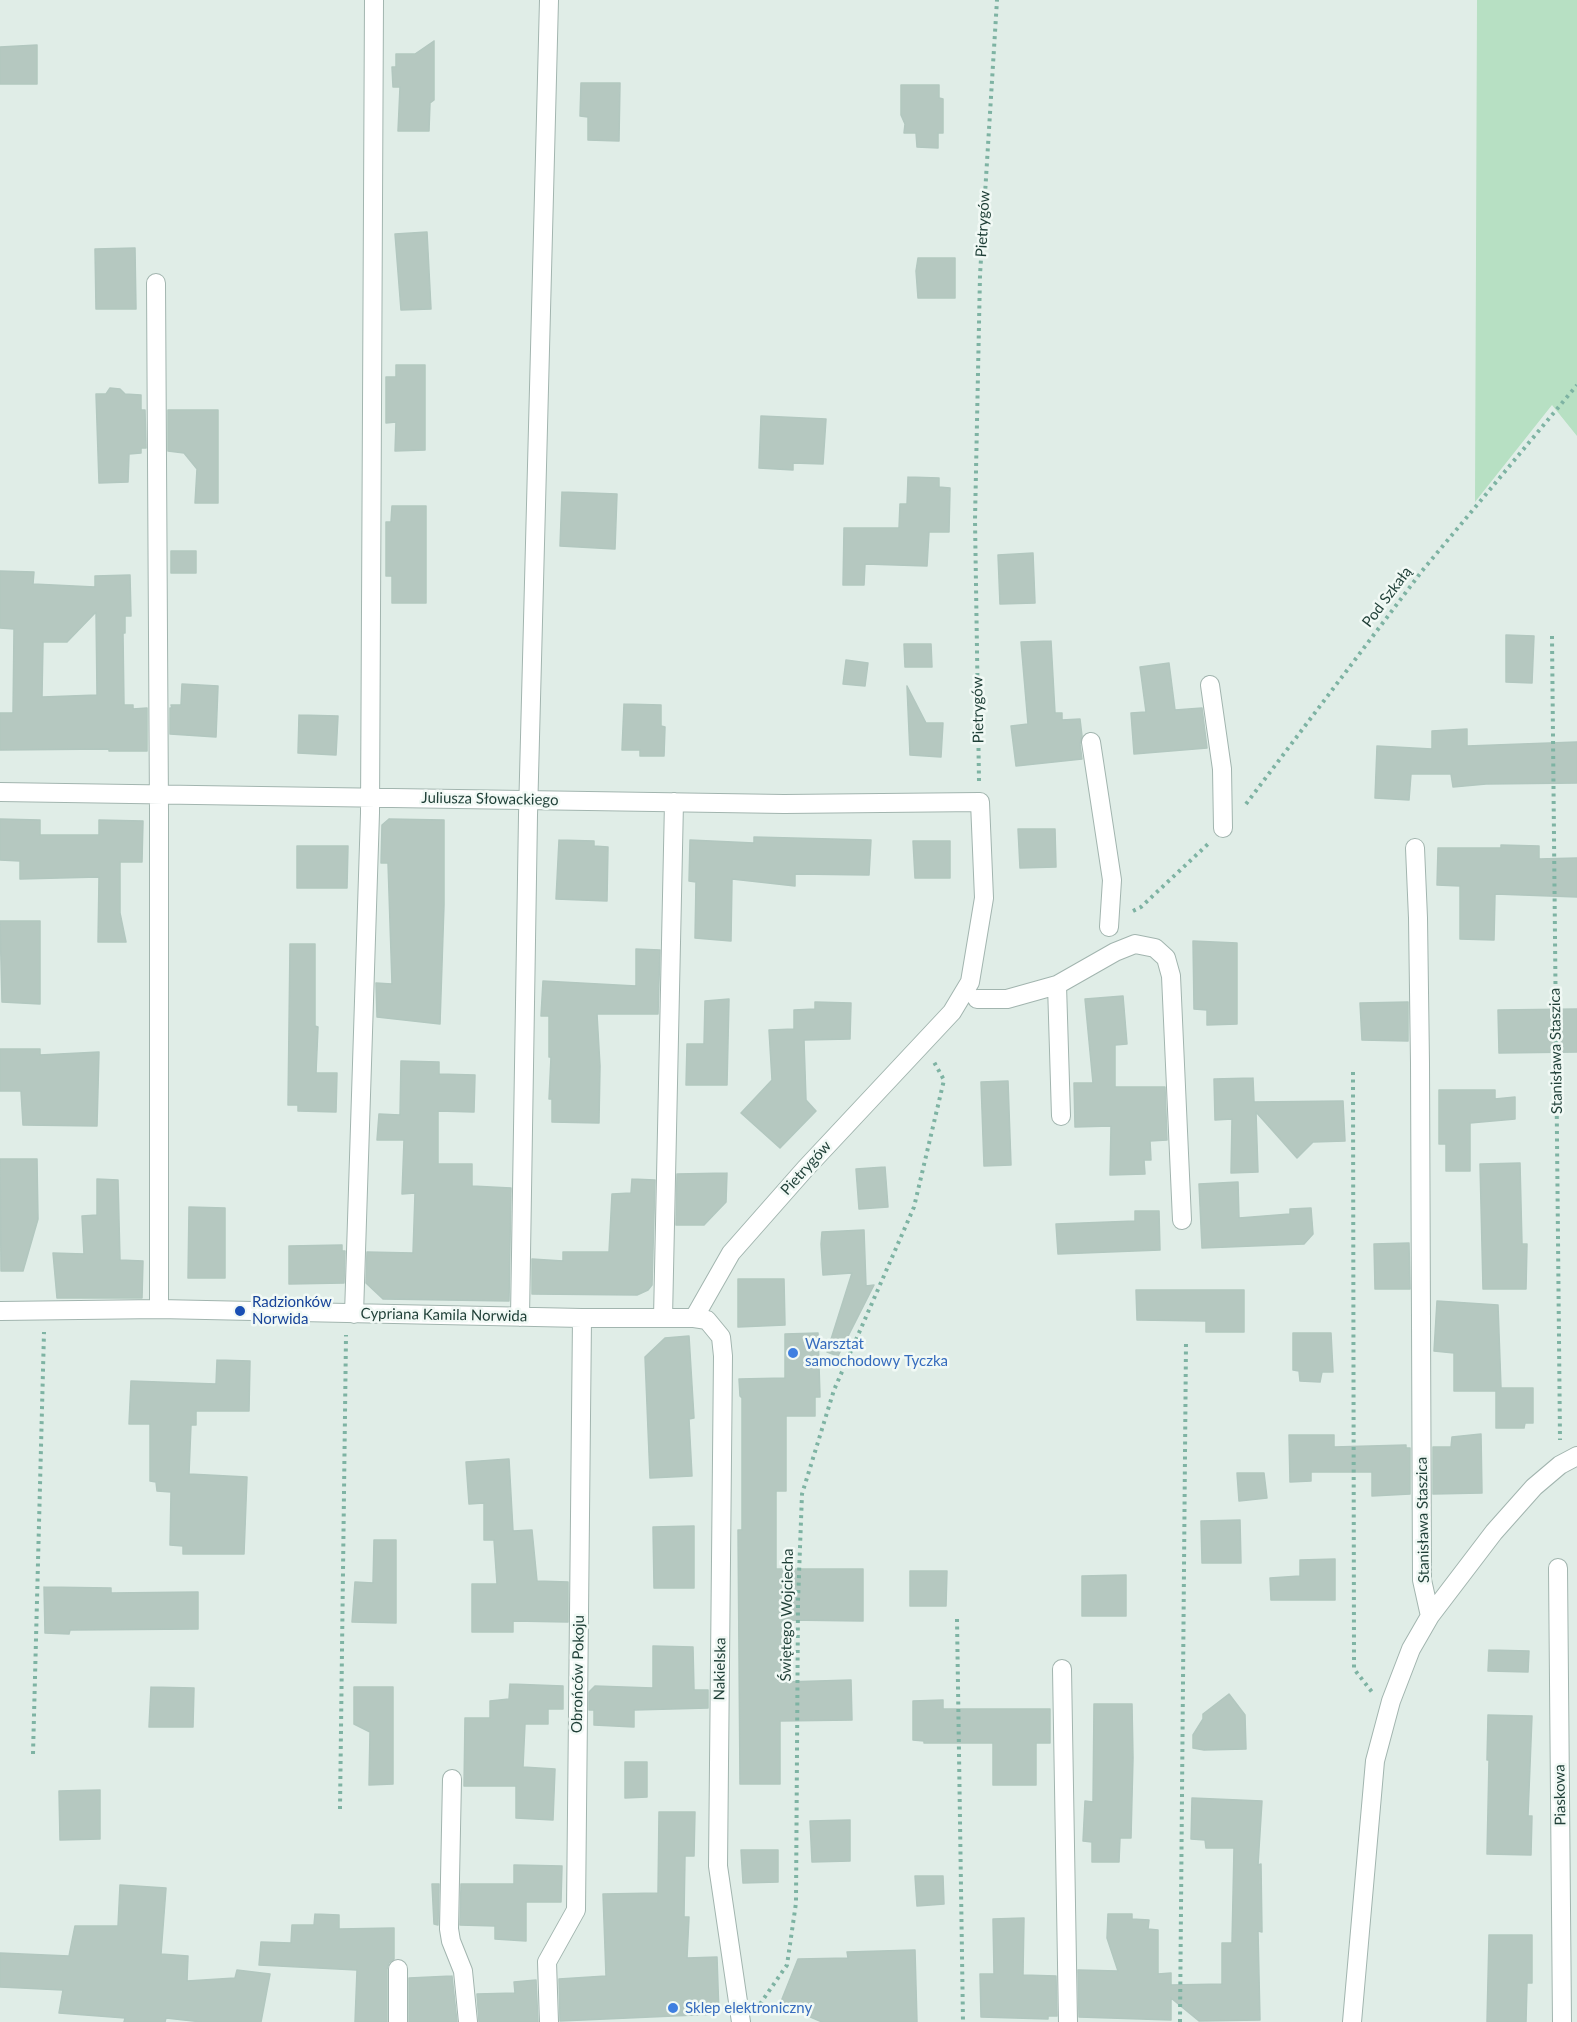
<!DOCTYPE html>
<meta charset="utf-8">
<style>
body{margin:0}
canvas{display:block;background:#e0ede7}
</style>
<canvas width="1577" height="2022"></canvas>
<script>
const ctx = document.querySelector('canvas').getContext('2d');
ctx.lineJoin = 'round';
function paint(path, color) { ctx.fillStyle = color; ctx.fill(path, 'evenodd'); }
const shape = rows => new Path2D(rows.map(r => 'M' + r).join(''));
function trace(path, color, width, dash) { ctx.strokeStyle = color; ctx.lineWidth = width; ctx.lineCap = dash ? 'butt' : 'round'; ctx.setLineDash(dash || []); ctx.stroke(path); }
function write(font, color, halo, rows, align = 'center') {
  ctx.font = font + ' Lato,sans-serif'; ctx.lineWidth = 5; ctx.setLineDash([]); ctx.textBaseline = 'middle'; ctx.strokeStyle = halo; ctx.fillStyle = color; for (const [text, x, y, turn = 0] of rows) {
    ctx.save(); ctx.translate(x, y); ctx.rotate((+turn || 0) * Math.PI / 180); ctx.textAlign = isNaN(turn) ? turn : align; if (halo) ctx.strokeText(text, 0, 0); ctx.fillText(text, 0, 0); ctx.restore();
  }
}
const green = shape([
 [1477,0,1577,0,1577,436,1552,405,1475,502]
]);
const building = shape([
 [434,41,434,100,430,103,429,131,398,131,400,87,393,87,392,67,396,67,396,54,415,54,434,41],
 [37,45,37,84,0,84,0,47,37,45],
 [581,83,620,83,619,141,588,140,588,117,580,116,581,83],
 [901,85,939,85,939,98,943,99,943,133,938,133,938,148,917,147,916,133,904,133,905,124,901,115,901,85],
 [427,232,431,309,401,310,395,234,427,232],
 [135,248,136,309,96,309,95,249,135,248],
 [918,258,955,258,955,298,918,298,916,271,918,258],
 [396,365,425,365,425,450,395,451,396,422,386,423,386,377,396,377,396,365],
 [110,388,120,389,125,394,141,395,141,410,145,410,146,448,141,448,141,453,129,454,128,482,99,483,96,394,106,394,110,388],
 [168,410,218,410,218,503,195,503,197,469,184,453,168,451,168,410],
 [761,416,826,419,823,464,793,463,793,470,759,468,761,416],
 [908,477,939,478,939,487,950,488,949,532,929,532,927,566,865,564,864,585,843,585,844,528,899,528,900,504,907,504,908,477],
 [562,492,617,494,615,549,560,546,562,492],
 [392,506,426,506,426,603,392,603,392,576,386,576,386,522,391,522,392,506],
 [171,551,196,551,196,573,171,573,171,551],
 [1033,553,1035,603,1000,604,998,555,1033,553],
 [0,571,34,572,33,584,95,587,95,576,130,575,131,616,125,616,125,633,123,633,124,705,133,705,133,709,147,708,147,751,109,751,109,749,0,750,0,713,13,713,14,629,0,628,0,571],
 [96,612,97,695,42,697,43,642,67,642,96,612],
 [1506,635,1534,636,1532,683,1506,682,1506,635],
 [1051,641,1055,713,1062,713,1062,720,1080,719,1082,736,1080,744,1082,759,1016,766,1011,726,1028,724,1021,642,1051,641],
 [904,644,931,644,932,667,905,667,904,644],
 [846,660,868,663,865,686,843,684,846,660],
 [1169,663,1175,710,1202,708,1207,748,1134,754,1131,713,1146,712,1140,667,1169,663],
 [182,684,218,686,216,737,170,734,170,708,172,708,171,705,181,705,182,684],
 [907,686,926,723,943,723,941,757,910,755,907,686],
 [624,704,661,705,661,726,665,727,664,756,640,756,640,750,622,750,624,704],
 [299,715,338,716,336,755,298,753,299,715],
 [1467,729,1467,746,1577,742,1577,783,1486,784,1453,787,1451,774,1411,774,1409,800,1375,798,1377,746,1432,749,1432,731,1467,729],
 [0,819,40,820,40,835,99,835,99,820,143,821,142,862,120,862,120,913,126,942,98,942,99,877,20,879,20,861,0,860,0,819],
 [389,819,444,820,444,905,440,1024,377,1017,376,983,392,984,388,863,381,863,382,825,389,819],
 [1018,829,1055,829,1056,867,1020,868,1018,829],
 [754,837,871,840,869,875,795,874,795,886,732,879,731,941,695,938,696,882,689,881,690,840,754,843,754,837],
 [559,840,594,841,594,846,608,847,607,901,556,899,559,840],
 [913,841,950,841,950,878,915,878,913,841],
 [1501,845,1539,846,1539,859,1577,858,1577,897,1495,894,1494,940,1460,939,1460,886,1437,885,1438,848,1501,848,1501,845],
 [297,846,348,846,347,888,297,888,297,846],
 [0,921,40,921,40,1004,2,1002,0,921],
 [1193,941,1237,943,1237,1024,1207,1025,1207,1010,1194,1009,1193,941],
 [290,944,315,944,315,1026,318,1027,316,1073,337,1073,336,1112,298,1111,298,1105,288,1105,290,944],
 [636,949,660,950,658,1014,597,1014,600,1066,599,1123,552,1122,552,1099,549,1099,551,1057,549,1057,549,1016,541,1016,543,981,636,986,636,949],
 [1123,996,1127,1044,1115,1045,1115,1087,1165,1087,1167,1140,1150,1141,1151,1160,1144,1160,1145,1174,1110,1175,1111,1126,1075,1127,1074,1083,1093,1083,1085,999,1123,996],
 [729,999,727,1085,686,1085,687,1044,704,1044,705,1001,729,999],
 [815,1002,851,1003,850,1039,804,1040,806,1100,816,1111,780,1148,741,1113,772,1080,769,1030,794,1029,794,1010,815,1009,815,1002],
 [1408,1002,1408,1041,1362,1040,1360,1003,1408,1002],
 [1577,1009,1577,1052,1499,1053,1498,1010,1577,1009],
 [0,1049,40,1049,40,1055,99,1052,97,1126,23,1125,21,1091,0,1091,0,1049],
 [401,1061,439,1062,439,1074,475,1075,474,1112,438,1111,438,1164,472,1164,472,1186,511,1188,509,1301,383,1299,366,1283,367,1252,413,1253,415,1193,402,1194,404,1140,377,1140,379,1114,400,1115,401,1061],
 [1253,1078,1254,1102,1343,1101,1345,1141,1313,1142,1297,1158,1256,1112,1258,1172,1231,1173,1232,1119,1215,1120,1214,1079,1253,1078],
 [1008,1081,1011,1165,984,1166,981,1082,1008,1081],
 [1439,1090,1495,1090,1495,1099,1515,1097,1515,1119,1470,1123,1470,1171,1446,1171,1446,1144,1439,1144,1439,1090],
 [0,1159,37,1159,38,1219,23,1271,1,1271,0,1159],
 [1520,1163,1522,1244,1527,1244,1526,1289,1483,1289,1480,1164,1520,1163],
 [885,1167,888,1207,859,1209,856,1169,885,1167],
 [727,1173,726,1202,704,1225,676,1225,677,1174,727,1173],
 [97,1179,118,1180,120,1260,143,1261,142,1298,57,1298,53,1253,84,1254,82,1216,97,1215,97,1179],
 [632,1179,655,1180,652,1285,648,1290,637,1295,532,1294,532,1259,563,1261,563,1252,609,1252,612,1194,631,1193,632,1179],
 [1238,1182,1239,1218,1290,1214,1290,1209,1311,1208,1313,1234,1304,1244,1202,1248,1199,1184,1238,1182],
 [189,1207,225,1208,225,1278,188,1278,189,1207],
 [1135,1211,1159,1211,1160,1250,1058,1254,1056,1224,1135,1221,1135,1211],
 [864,1230,866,1286,874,1285,838,1356,827,1352,852,1273,823,1275,821,1244,822,1232,864,1230],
 [1409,1243,1410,1289,1375,1289,1374,1244,1409,1243],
 [342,1245,342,1251,345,1251,344,1283,289,1284,289,1246,342,1245],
 [738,1279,784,1279,785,1325,738,1327,738,1279],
 [1136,1290,1244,1290,1244,1332,1206,1332,1206,1321,1137,1320,1136,1290],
 [1437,1301,1498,1305,1501,1388,1533,1388,1533,1423,1525,1423,1524,1428,1496,1428,1496,1391,1454,1391,1454,1353,1434,1351,1437,1301],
 [818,1333,820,1397,815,1397,815,1416,786,1416,786,1491,776,1491,776,1569,863,1569,863,1621,786,1620,785,1682,851,1680,852,1720,780,1721,780,1784,740,1784,738,1530,742,1530,742,1398,740,1396,739,1379,785,1378,785,1334,818,1333],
 [1293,1333,1331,1333,1333,1372,1322,1372,1320,1382,1300,1381,1299,1371,1293,1370,1293,1333],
 [689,1336,694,1418,689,1419,692,1476,650,1478,645,1357,665,1338,689,1336],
 [217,1360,250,1361,249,1411,196,1411,196,1425,191,1425,189,1474,247,1477,244,1554,183,1554,183,1546,170,1545,171,1492,157,1491,156,1482,150,1481,150,1424,129,1424,131,1381,216,1384,217,1360],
 [1481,1434,1482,1493,1433,1494,1433,1447,1451,1447,1452,1437,1481,1434],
 [1289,1435,1334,1435,1334,1447,1406,1445,1406,1448,1410,1448,1410,1494,1372,1496,1372,1472,1311,1472,1311,1481,1290,1482,1289,1435],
 [509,1459,513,1531,532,1530,537,1581,568,1582,568,1622,513,1621,513,1632,472,1632,472,1584,497,1584,494,1540,484,1540,484,1503,469,1504,466,1462,509,1459],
 [1237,1473,1264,1473,1267,1498,1239,1501,1237,1473],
 [1240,1520,1241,1563,1202,1563,1201,1521,1240,1520],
 [694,1526,694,1588,654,1588,653,1527,694,1526],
 [374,1540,396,1540,396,1623,352,1622,355,1582,373,1583,374,1540],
 [1335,1559,1335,1600,1271,1600,1270,1578,1300,1576,1300,1560,1335,1559],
 [910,1571,947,1571,946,1606,910,1606,910,1571],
 [1126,1575,1126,1616,1082,1616,1082,1576,1126,1575],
 [44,1587,111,1588,111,1593,198,1592,198,1629,70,1630,69,1634,45,1633,44,1587],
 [653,1646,693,1647,694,1690,708,1690,708,1708,634,1710,634,1727,594,1725,594,1710,589,1710,589,1692,595,1686,653,1688,653,1646],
 [1489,1650,1529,1651,1528,1672,1488,1671,1489,1650],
 [510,1684,563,1686,563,1709,548,1709,548,1724,525,1724,523,1767,555,1769,553,1820,516,1818,516,1786,464,1786,465,1718,490,1718,490,1701,509,1699,510,1684],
 [151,1687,194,1688,193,1727,149,1727,151,1687],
 [354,1687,393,1687,393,1784,369,1785,370,1732,354,1724,354,1687],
 [1229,1694,1245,1715,1246,1749,1204,1750,1193,1748,1193,1735,1203,1719,1203,1714,1229,1694],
 [943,1700,943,1709,1050,1709,1050,1743,1036,1743,1036,1785,993,1785,993,1743,924,1743,924,1741,913,1740,913,1701,943,1700],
 [1094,1704,1132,1704,1133,1758,1131,1838,1120,1838,1119,1862,1092,1862,1092,1842,1083,1841,1085,1801,1093,1802,1094,1704],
 [1488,1715,1532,1716,1528,1816,1532,1816,1531,1855,1487,1854,1489,1760,1487,1760,1488,1715],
 [625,1762,647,1762,647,1797,625,1798,625,1762],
 [100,1790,100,1839,60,1840,59,1791,100,1790],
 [1192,1798,1262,1801,1258,1865,1261,1864,1262,1932,1258,1931,1260,2020,1199,2021,1171,1998,1171,2020,1079,2017,1078,1970,1118,1971,1107,1938,1108,1914,1132,1914,1132,1919,1149,1920,1148,1929,1158,1930,1158,1974,1171,1973,1171,1985,1222,1984,1222,1943,1232,1943,1234,1848,1206,1848,1205,1840,1191,1839,1192,1798],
 [659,1812,695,1812,694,1856,685,1856,684,1917,689,1917,687,1958,717,1957,719,2014,560,2021,559,1979,606,1976,603,1894,658,1893,659,1812],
 [850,1820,850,1861,812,1862,810,1821,850,1820],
 [741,1850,778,1850,778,1882,743,1883,741,1850],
 [514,1865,562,1866,561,1902,526,1902,526,1941,495,1939,495,1926,460,1925,461,1884,514,1884,514,1865],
 [915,1876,943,1876,944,1904,917,1906,915,1876],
 [432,1884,439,1884,438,1925,434,1924,432,1884],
 [120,1885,166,1888,161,1954,188,1956,187,1981,235,1978,237,1970,270,1974,261,2022,202,2022,166,2018,165,2022,124,2022,125,2018,59,2013,63,1990,0,1987,0,1953,69,1956,75,1926,118,1926,120,1885],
 [315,1914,339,1915,339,1929,394,1928,394,1959,389,1963,387,1969,387,2022,355,2022,357,1970,259,1965,261,1942,291,1943,292,1925,314,1925,315,1914],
 [1024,1918,1023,1975,1056,1976,1057,2016,1048,2016,1048,2019,981,2017,980,1974,994,1974,993,1919,1024,1918],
 [1489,1935,1532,1935,1532,1983,1527,1983,1526,2022,1487,2022,1489,1935],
 [915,1950,917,2022,822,2022,780,2004,798,1959,848,1958,847,1952,915,1950],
 [452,1976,457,2022,409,2022,409,1978,452,1976],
 [536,1980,538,2022,479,2022,477,1994,515,1993,514,1982,536,1980]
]);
const path = shape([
 [1552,636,1560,1440],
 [979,781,975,520,980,275,997,0],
 [1246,804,1422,571,1577,385],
 [1133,911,1141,907,1208,844],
 [1353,1072,1354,1669,1372,1692],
 [957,1619,963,2022],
 [33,1754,44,1332],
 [340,1809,346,1335],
 [760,2004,787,1965,796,1903,798,1601,802,1494,834,1390,914,1207,944,1080,934,1062],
 [1180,2022,1186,1341]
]);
const minor = shape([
 [156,283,159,812,159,1309],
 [1210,685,1222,769,1223,828],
 [1091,742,1112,880,1109,927],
 [0,792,784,804,980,802,984,898,970,982,952,1012,805,1169,731,1253,694,1318],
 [1415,848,1418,918,1420,1063,1422,1580,1430,1616],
 [1057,985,1061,1116],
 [977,999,1007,999,1057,985,1115,952,1135,944,1155,948,1166,958,1171,976,1182,1220],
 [0,1311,159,1309,582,1318,694,1318,707,1320,721,1337,723,1356,718,1866,741,2022],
 [354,1314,370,813,374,0],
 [520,1317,528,815,549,0],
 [663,1318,674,802],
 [1558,1568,1562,2022],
 [1062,1669,1068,2022],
 [452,1779,449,1929,451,1941,463,1971,468,2022],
 [398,2022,398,1969],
 [549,2022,547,1962,576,1910,582,1318],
 [1352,2022,1375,1761,1391,1701,1411,1649,1430,1616,1494,1532,1534,1487,1560,1465,1577,1456]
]);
const markers = [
 [240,1311,6,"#1a4fb4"],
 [793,1353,6,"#3f7fe0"],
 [673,2008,6,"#3f7fe0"]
];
const streetNames = [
 ["Pietrygów",983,224,-87],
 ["Pod Szkałą",1387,597,-53],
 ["Pietrygów",978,710,-91],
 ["Juliusza Słowackiego",490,799,1],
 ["Stanisława Staszica",1556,1051,-91],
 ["Pietrygów",806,1168,-48],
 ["Cypriana Kamila Norwida",444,1315,1],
 ["Stanisława Staszica",1423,1520,-91],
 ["Świętego Wojciecha",787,1615,-89],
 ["Nakielska",720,1669,-89],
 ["Obrońców Pokoju",578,1674,-89],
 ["Piaskowa",1560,1795,-91]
];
const transitNames = [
 ["Radzionków",252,1302],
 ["Norwida",252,1319]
];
const shopNames = [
 ["Warsztat",805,1344],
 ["samochodowy Tyczka",805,1361],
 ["Sklep elektroniczny",685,2008]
];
paint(green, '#b7e0c3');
paint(building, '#b5c8c0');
trace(building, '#b2c7bf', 1.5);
trace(minor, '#a2b5af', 20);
trace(path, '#7eb3a3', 4, [3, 4.5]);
trace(minor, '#fff', 18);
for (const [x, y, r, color] of markers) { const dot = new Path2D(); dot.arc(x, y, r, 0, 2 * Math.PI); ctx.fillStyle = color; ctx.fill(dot); trace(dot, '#f1f9f5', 2); }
write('15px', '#1f3f37', '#f1f9f5', streetNames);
write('15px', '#164399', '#f1f9f5', transitNames, 'left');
write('15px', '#366cbe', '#f1f9f5', shopNames, 'left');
</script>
